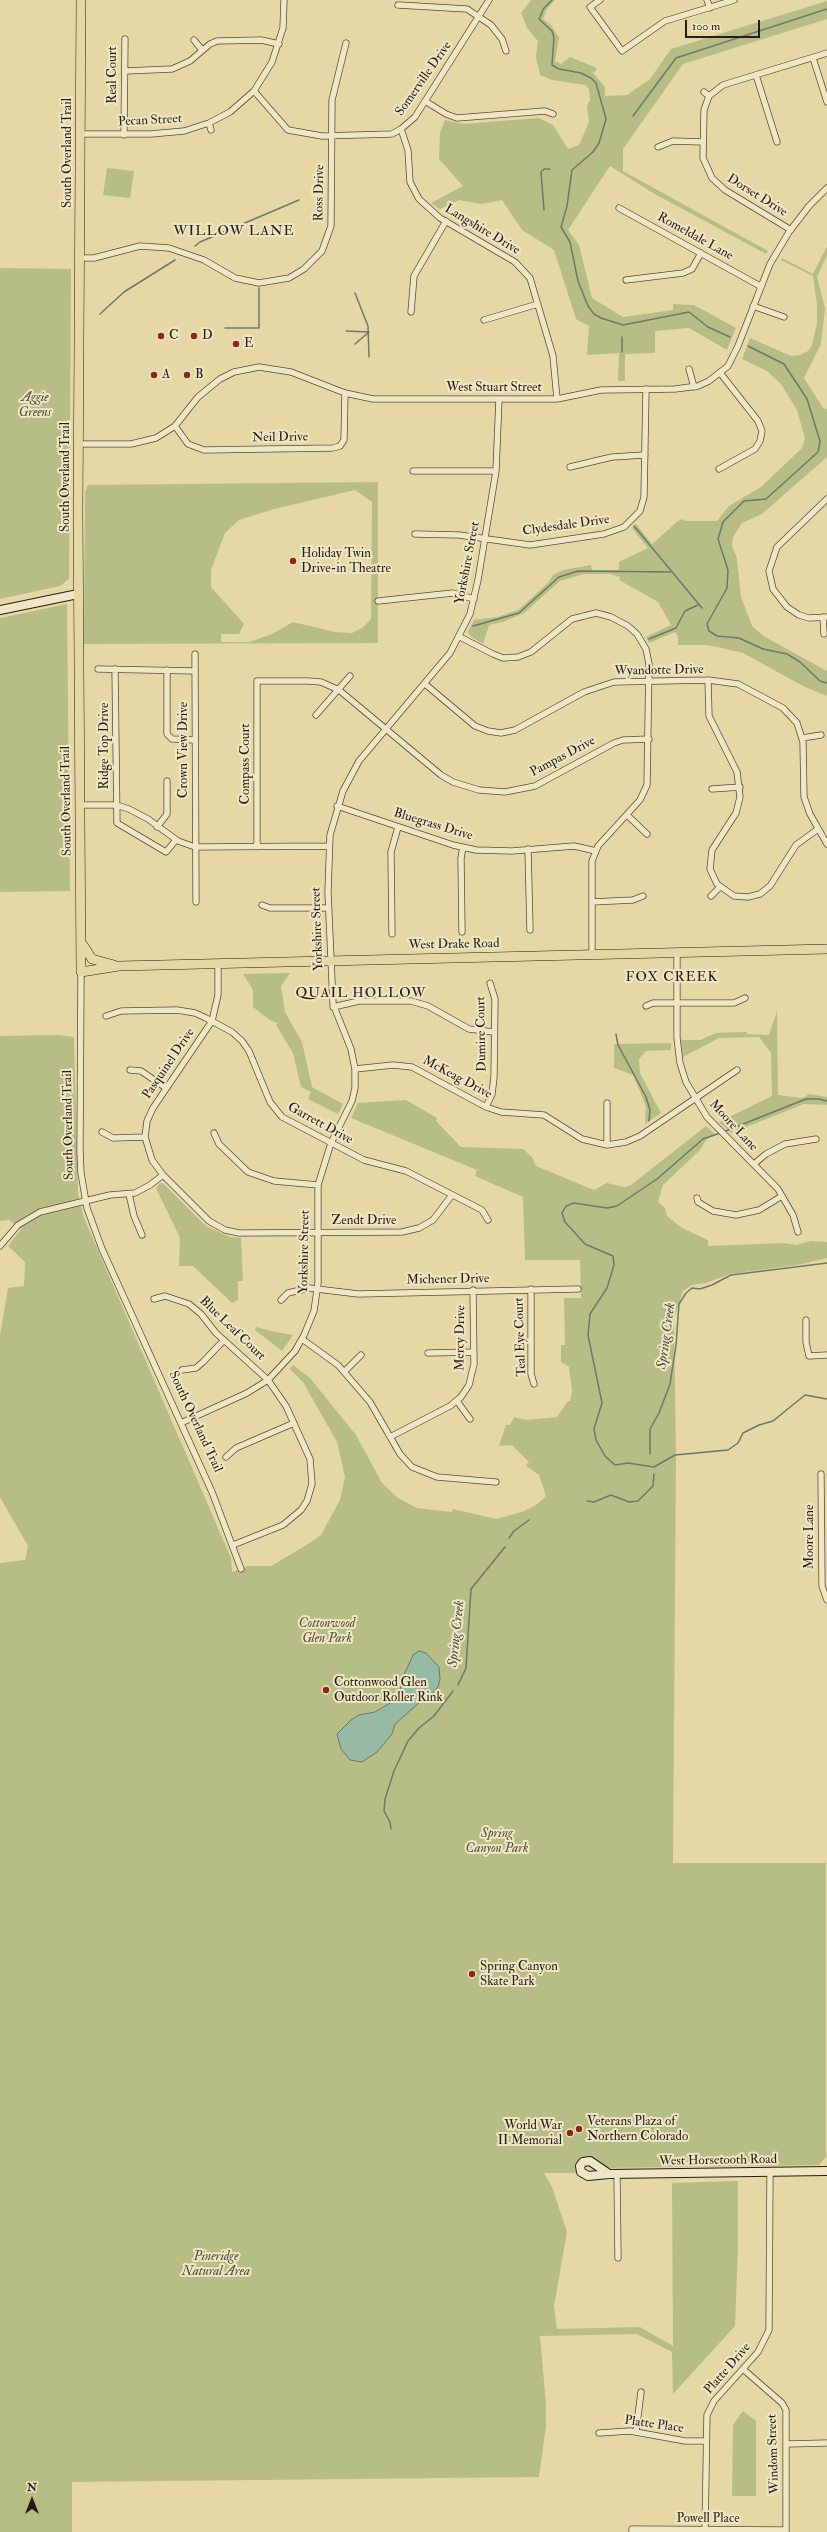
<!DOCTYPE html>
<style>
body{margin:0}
#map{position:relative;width:827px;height:2532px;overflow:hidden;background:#e6d8a5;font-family:"IM FELL Double Pica",serif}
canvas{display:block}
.north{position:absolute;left:12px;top:2480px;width:40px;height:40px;-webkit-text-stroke:3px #efe6c4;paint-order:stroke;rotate:0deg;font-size:11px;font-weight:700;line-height:16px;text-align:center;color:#281b15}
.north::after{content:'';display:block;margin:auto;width:14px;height:18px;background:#281b15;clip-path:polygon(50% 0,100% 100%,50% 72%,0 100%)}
.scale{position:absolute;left:685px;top:20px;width:75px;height:18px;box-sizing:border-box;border:2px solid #281b15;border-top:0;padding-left:5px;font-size:12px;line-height:14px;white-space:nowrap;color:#281b15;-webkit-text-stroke:3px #efe6c4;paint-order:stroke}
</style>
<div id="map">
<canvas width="827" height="2532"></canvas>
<div class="north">N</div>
<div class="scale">100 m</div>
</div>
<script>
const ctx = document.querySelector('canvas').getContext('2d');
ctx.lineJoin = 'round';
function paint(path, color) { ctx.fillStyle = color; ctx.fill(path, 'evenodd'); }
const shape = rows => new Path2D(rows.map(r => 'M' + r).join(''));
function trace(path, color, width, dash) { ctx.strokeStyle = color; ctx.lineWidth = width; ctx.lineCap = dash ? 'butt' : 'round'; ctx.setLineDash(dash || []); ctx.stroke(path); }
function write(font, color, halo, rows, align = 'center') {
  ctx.font = font + ' "IM FELL Double Pica",serif'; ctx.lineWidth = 4; ctx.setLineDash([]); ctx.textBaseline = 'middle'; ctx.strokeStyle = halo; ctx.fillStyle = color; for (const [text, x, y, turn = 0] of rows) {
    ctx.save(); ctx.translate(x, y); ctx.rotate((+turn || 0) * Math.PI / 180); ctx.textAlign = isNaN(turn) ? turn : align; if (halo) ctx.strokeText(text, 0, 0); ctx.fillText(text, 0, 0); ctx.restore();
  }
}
const green = shape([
 [531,0,555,0,547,9,543,19,551,25,559,38,555,61,561,64,570,57,594,67,597,69,593,73,605,87,605,96,627,95,650,79,671,49,827,1,827,19,683,64,623,149,623,171,768,251,766,254,653,193,610,166,568,230,579,245,592,298,623,317,673,310,673,304,694,305,736,328,727,350,689,328,655,331,655,353,625,354,625,381,618,381,619,353,587,355,589,326,576,319,554,250,522,230,502,200,481,204,459,200,440,209,431,203,463,186,439,159,440,133,445,120,463,124,539,118,553,125,568,149,579,145,589,122,587,106,590,100,589,89,585,85,552,80,540,75,536,57,538,41,527,28,521,13],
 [107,168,134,171,130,198,103,195],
 [827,246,827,255,817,277,825,308,821,344,804,378,823,408,827,409,827,457,762,514,742,523,733,537,732,546,737,558,741,597,752,626,765,637,827,671,827,696,803,686,743,653,708,645,678,645,678,636,675,632,649,643,646,637,671,625,658,602,619,580,620,577,610,574,584,574,560,581,524,613,503,622,489,625,483,644,470,636,468,632,474,620,497,617,518,610,547,584,553,575,563,570,591,565,592,570,619,570,619,562,648,548,632,528,636,524,652,544,678,521,683,519,685,521,717,521,729,506,761,487,802,448,805,439,797,410,781,384,767,371,742,359,750,338,791,356,800,355,808,351,812,345,817,323,817,305,813,276,781,260,782,258,813,274],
 [0,268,71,269,69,579,60,586,0,599],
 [378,482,378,643,84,644,85,491,88,485],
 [355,490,372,502,371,619,362,628,352,633,335,632,293,622,272,634,250,642,221,642,221,634,239,634,244,624,211,587,211,570,225,533,239,520,274,509],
 [67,604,70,891,0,892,0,618],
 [290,973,281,986,285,1012,302,1042,312,1087,343,1104,338,1114,308,1099,311,1092,301,1087,293,1053,276,1025,278,1023,271,1021,253,1007,253,990,243,974],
 [777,1011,778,1095,803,1098,809,1094,827,1097,827,1105,804,1104,731,1133,719,1122,772,1096,771,1053,759,1037,719,1038,683,1057,681,1040,700,1040,716,1033,747,1032,747,1034,769,1035],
 [59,1035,74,1037,78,1194,84,1218,231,1558,232,1572,248,1566,271,1566,305,1546,321,1535,340,1500,345,1477,337,1442,303,1382,290,1369,293,1365,310,1378,356,1435,382,1483,398,1498,417,1508,452,1512,453,1509,496,1519,522,1512,536,1505,546,1496,539,1475,526,1466,529,1462,512,1445,499,1446,506,1425,510,1425,514,1417,526,1420,557,1417,568,1401,570,1401,572,1391,569,1367,561,1362,561,1345,565,1345,564,1298,581,1298,580,1260,525,1260,523,1197,475,1176,477,1170,351,1118,358,1103,406,1100,437,1118,436,1121,461,1147,523,1149,532,1157,536,1166,594,1190,607,1183,625,1187,631,1185,706,1126,716,1135,707,1139,700,1150,663,1185,658,1202,665,1208,667,1216,682,1228,708,1240,708,1246,784,1243,796,1245,811,1241,827,1242,827,1258,797,1265,730,1274,706,1283,692,1285,683,1291,674,1319,676,1457,673,1863,826,1863,826,2157,819,2165,606,2168,594,2158,588,2156,577,2163,577,2173,544,2173,552,2187,567,2232,554,2306,557,2329,640,2327,673,2346,672,2183,738,2181,738,2249,735,2326,673,2394,672,2352,637,2334,540,2336,546,2404,546,2426,539,2477,72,2482,72,2532,0,2532,0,1563,25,1560,28,1546,0,1497,0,1335,8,1288,24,1286,25,1262,8,1246,21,1229,9,1220,0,1221,0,1036],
 [671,1043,671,1050,646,1051,639,1059,640,1073,661,1113,645,1124,646,1106,633,1075,614,1068,614,1044],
 [160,1183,163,1183,206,1226,230,1237,241,1238,243,1281,238,1281,238,1300,232,1303,193,1266,179,1266,180,1238,156,1188],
 [256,1327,276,1332,293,1335,282,1351,255,1330],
 [743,2411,756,2421,756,2496,732,2496,733,2425]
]);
const water = shape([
 [419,1651,426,1653,439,1667,440,1679,438,1687,432,1694,421,1701,395,1724,392,1734,377,1752,362,1762,350,1760,341,1749,337,1734,351,1720,359,1715,375,1712,392,1702,400,1690,403,1677,413,1655,419,1651]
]);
const stream = shape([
 [552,0,544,8,539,19,552,31,554,38,552,65,559,69,581,73,591,78,596,83,606,119,599,143,593,152,572,170,567,206,561,227,570,242,578,281,588,306,594,314,601,318,623,325,689,312,708,327,730,337],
 [633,116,676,58,827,9],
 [544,210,541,172,544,169,550,169],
 [195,246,200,242,299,200],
 [355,293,368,326,369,357],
 [100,314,124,292,175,260],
 [225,328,259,328,259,288],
 [346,331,369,332],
 [355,344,369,332],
 [748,346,784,364,807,399,820,441,818,452,766,499,744,501,723,522,718,539,728,570,727,588,707,624,709,631,717,636,739,638,763,649,787,654,800,662,820,681,827,683],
 [622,352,622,337],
 [634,526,702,608],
 [473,626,519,613,559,577,578,571,671,572],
 [649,639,676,628,685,611,698,605],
 [616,1034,618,1045,646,1097,650,1110,649,1121],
 [723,1132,806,1099,819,1099,827,1101],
 [720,1133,703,1139,657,1179,617,1206,607,1208,574,1203,566,1206,562,1213,565,1222,585,1244,613,1256,614,1265,607,1288,590,1314,588,1335,602,1403,594,1429,596,1440,605,1456,615,1465,628,1463,654,1467,675,1455,728,1450,738,1443,743,1433,759,1425,773,1421,805,1395,827,1399],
 [650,1454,650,1429,659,1413,670,1384,676,1345,679,1304,686,1293,692,1288,700,1289,712,1285,731,1275,827,1263],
 [587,1501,594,1502,611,1495,629,1502,638,1501,653,1486,654,1474],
 [509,1538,514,1531,529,1520],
 [458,1685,466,1668,471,1589,505,1547],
 [391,1829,390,1822,384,1811,385,1799,394,1771,408,1741,419,1728,434,1716,453,1691]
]);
const street = shape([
 [600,0,590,7,622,51,665,21,734,0],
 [707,0,710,8],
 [398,5,467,9,491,25,502,39,506,51],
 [194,40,202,50],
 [813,58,827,102],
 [125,71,172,69,190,61,210,44,217,41,261,40,279,44],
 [756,75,777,142],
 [254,91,288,130,322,136,392,134,401,129,415,117,489,0],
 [704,92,709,96],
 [425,101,446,114,457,118,545,111,553,114],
 [209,123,211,130],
 [401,129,408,150,410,182,419,199,440,218,515,262,530,278,553,356,557,399],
 [81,134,151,134,184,131,209,123,230,112,254,91,272,62,283,28,284,0],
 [124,135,125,39],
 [658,147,673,141,703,142],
 [619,208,760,286],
 [791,230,725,190,712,178,703,158,704,110,709,96,723,85,827,53],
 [80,258,94,258,140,246,169,248,204,260,235,278,259,283,289,278,304,269,322,251,331,226,332,100,346,43],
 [626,280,683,273,692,269,701,253],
 [753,306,784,317],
 [411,312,414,276,446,221],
 [484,320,538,304],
 [689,369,694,387],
 [175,426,188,444,204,450,333,448,340,446,344,440,345,393],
 [79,444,131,444,156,438,175,426,198,397,220,379,234,372,259,367,291,372,345,393,373,399,557,399,601,390,675,389,698,386,709,381,728,366,738,346,770,264,789,232,809,206,827,188],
 [570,467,612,457,645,455],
 [719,469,755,449,760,441,762,431,758,421,721,374],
 [413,471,496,471],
 [827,499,777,547,769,571,773,589,787,607,799,615,809,618,827,617],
 [415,534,459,535,530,545,604,534,624,527,640,511,644,497,646,389],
 [378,601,453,593,474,599],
 [823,617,824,634],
 [460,637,493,654,503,658,518,657,531,652,572,619,596,613,611,617,628,626,637,634,646,649,649,664,647,785,640,800,598,846,592,861,592,954],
 [195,654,196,902],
 [98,669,195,671],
 [115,669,117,823,166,852,176,840],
 [167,670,167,734,172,739,195,740],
 [708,680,709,716,737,772,740,797,736,813,712,850,710,869,717,884,734,896,748,897,760,894,770,886,796,845,818,829],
 [425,684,475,726,488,731,501,733,515,730,584,692,614,682,708,680,738,684,783,708,797,723,803,742,804,797,810,814,827,844],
 [316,715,350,676],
 [802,738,821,735],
 [712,789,740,787],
 [80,805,116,805,129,809,148,819,178,841,195,847,328,846],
 [337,806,453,845,476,850,512,851,574,846,596,851],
 [627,815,647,834],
 [157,827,167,814,167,781],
 [257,847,257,681,308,681,321,682,339,690,441,775,453,782,479,790,505,792,535,786,614,743,623,740,649,739],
 [528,849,530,930],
 [711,896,720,887],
 [592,902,633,900,643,896],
 [262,905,270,908,328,908],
 [462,932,461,858,463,847],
 [392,934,391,852,398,827],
 [677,952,677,1038,680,1063,686,1082,707,1117,778,1189,793,1215,798,1232],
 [218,963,218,995,212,1021,153,1108,147,1121,145,1137,152,1160,163,1175,209,1221,225,1230,239,1233,402,1232,419,1228,433,1220,452,1195],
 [81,972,80,1151,81,1173,87,1208,102,1249,212,1492,241,1569],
 [646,1006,653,1003,734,1003,745,998],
 [333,1007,359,1001,411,1001,428,1006,469,1029,494,1032],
 [106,1016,121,1011,177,1010,195,1013,206,1018,232,1032,242,1041,249,1051,270,1102,282,1117,364,1160,406,1171,482,1210,488,1220],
 [355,1069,393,1065,412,1067,486,1107,501,1112,544,1115,582,1139,607,1145,626,1142,640,1136,737,1070],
 [130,1070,141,1071,166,1088],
 [486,1107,492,1094,494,1077,495,999,490,983],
 [102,1132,113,1138,145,1137],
 [214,1133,219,1144,248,1172,274,1181,318,1185],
 [607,1145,607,1103],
 [754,1164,766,1154,785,1144,816,1139],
 [129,1194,134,1216,142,1235],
 [697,1198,698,1202,713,1211,736,1215,759,1210,782,1196],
 [0,1246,18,1225,40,1212,110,1195,135,1193,150,1185,163,1175],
 [531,1289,531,1374,534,1384],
 [154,1299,165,1296,189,1304,201,1314,216,1333,268,1380,286,1406,310,1459,312,1484,307,1501,301,1510,283,1525,233,1545],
 [281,1300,288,1293,309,1288,358,1294,578,1289],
 [806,1320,806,1342,809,1356,827,1355],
 [302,1339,338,1365,370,1402,400,1454,412,1467,437,1477,496,1482],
 [428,1353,474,1352],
 [182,1370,196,1368,203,1362,224,1340],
 [344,1372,361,1355],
 [457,1401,470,1419],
 [181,1423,247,1393,268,1380,295,1351,304,1335,314,1311,318,1283,318,1185,331,1143,352,1101,355,1088,355,1069,351,1049,333,1004,328,892,330,835,343,791,359,761,450,653,470,614,478,580,496,471,499,399],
 [390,1437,450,1406,461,1397,469,1385,474,1364,473,1290],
 [226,1457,236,1448,294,1423],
 [821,1474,822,1586,827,1600],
 [617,2174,618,2258],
 [743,2369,782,2403,786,2410,786,2532],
 [636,2432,641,2392],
 [599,2433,630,2431,685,2441,705,2441],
 [787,2444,827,2443],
 [632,2532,632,2529,786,2530],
 [705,2532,707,2415,714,2401,758,2352,769,2330,770,2172]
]);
const secondary = shape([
 [0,610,78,594],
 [609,2174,590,2161,583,2162,580,2166,581,2172,588,2176,609,2174,827,2171]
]);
const primary = shape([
 [81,0,78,512,81,972,119,966,827,949],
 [83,945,92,959,114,965]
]);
const markers = [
 [161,336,4,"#8f2418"],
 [194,336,4,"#8f2418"],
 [236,344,4,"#8f2418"],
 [154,375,4,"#8f2418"],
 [187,375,4,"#8f2418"],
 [293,561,4,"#8f2418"],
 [326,1690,4,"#8f2418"],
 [472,1974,4,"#8f2418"],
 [579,2129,4,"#8f2418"],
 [570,2133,4,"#8f2418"]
];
const streetNames = [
 ["Real Court",113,75,-90],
 ["Somerville Drive",424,79,-55],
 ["Pecan Street",150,121,-3],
 ["South Overland Trail",68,153,-90],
 ["Ross Drive",320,193,-89],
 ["Dorset Drive",757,196,32],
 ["Langshire Drive",482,230,31],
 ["Romeldale Lane",695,237,29],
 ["West Stuart Street",494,388],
 ["Neil Drive",280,438,-1],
 ["South Overland Trail",66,477,-90],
 ["Clydesdale Drive",566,526,-8],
 ["Yorkshire Street",468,563,-79],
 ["Wyandotte Drive",659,671,-1],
 ["Ridge Top Drive",105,746,-90],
 ["Crown View Drive",184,750,-90],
 ["Pampas Drive",563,757,-28],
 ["Compass Court",246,764,-90],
 ["South Overland Trail",67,801,-91],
 ["Bluegrass Drive",433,825,17],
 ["Yorkshire Street",318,929,-92],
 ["West Drake Road",454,945,-1],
 ["Dumire Court",482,1034,-91],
 ["Pasquinel Drive",169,1064,-56],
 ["McKeag Drive",457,1078,28],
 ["Garrett Drive",320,1124,29],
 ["South Overland Trail",69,1125,-91],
 ["Moore Lane",733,1126,47],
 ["Zendt Drive",364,1221],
 ["Yorkshire Street",305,1252,-89],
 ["Michener Drive",448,1280,-1],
 ["Blue Leaf Court",232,1329,44],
 ["Teal Eye Court",521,1337,-92],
 ["Mercy Drive",461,1338,-89],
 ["South Overland Trail",195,1422,65],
 ["Moore Lane",810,1537,-90],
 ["West Horsetooth Road",718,2161,-1],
 ["Platte Drive",728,2369,-49],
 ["Platte Place",654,2425,8],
 ["Windom Street",774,2454,-92],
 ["Powell Place",708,2519]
];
const poiNames = [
 ["C",169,336],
 ["D",202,336],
 ["E",244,344],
 ["A",162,375],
 ["B",195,375],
 ["Holiday Twin",301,554],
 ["Drive-in Theatre",301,569],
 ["Cottonwood Glen",334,1683],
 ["Outdoor Roller Rink",334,1698],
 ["Spring Canyon",480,1967],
 ["Skate Park",480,1982],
 ["Veterans Plaza of",587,2122],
 ["Northern Colorado",587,2137],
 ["World War",562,2126,"right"],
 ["II Memorial",562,2141,"right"]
];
const parkNames = [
 ["Aggie",35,398],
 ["Greens",35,413],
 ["Cottonwood",327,1624],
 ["Glen Park",327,1639],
 ["Spring",497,1834],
 ["Canyon Park",497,1849],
 ["Pineridge",216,2257],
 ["Natural Area",216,2272]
];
const neighbourhoodNames = [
 ["WILLOW LANE",234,232],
 ["FOX CREEK",672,978],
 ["QUAIL HOLLOW",361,994]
];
const waterNames = [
 ["Spring Creek",667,1336,-82],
 ["Spring Creek",457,1634,-84]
];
paint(green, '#b6be85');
paint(water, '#96baa6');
trace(water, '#6a7a6c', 1);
trace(stream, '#6a7a6c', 1.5);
trace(street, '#584a39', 7);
trace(secondary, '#281b15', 10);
trace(primary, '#281b15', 10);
trace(street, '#efe6c4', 5.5);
trace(secondary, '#efe6c4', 8);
trace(primary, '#e6d8a5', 9);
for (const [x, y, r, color] of markers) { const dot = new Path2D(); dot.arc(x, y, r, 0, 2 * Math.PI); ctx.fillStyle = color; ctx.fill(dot); trace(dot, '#efe6c4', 1.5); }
write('13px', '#281b15', '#efe6c4', streetNames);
write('13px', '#281b15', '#efe6c4', poiNames, 'left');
write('italic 13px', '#534c37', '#efe6c4', parkNames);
ctx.letterSpacing = '1px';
write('14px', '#281b15', '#efe6c4', neighbourhoodNames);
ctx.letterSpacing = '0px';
write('italic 14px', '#494b40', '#efe6c4', waterNames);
</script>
